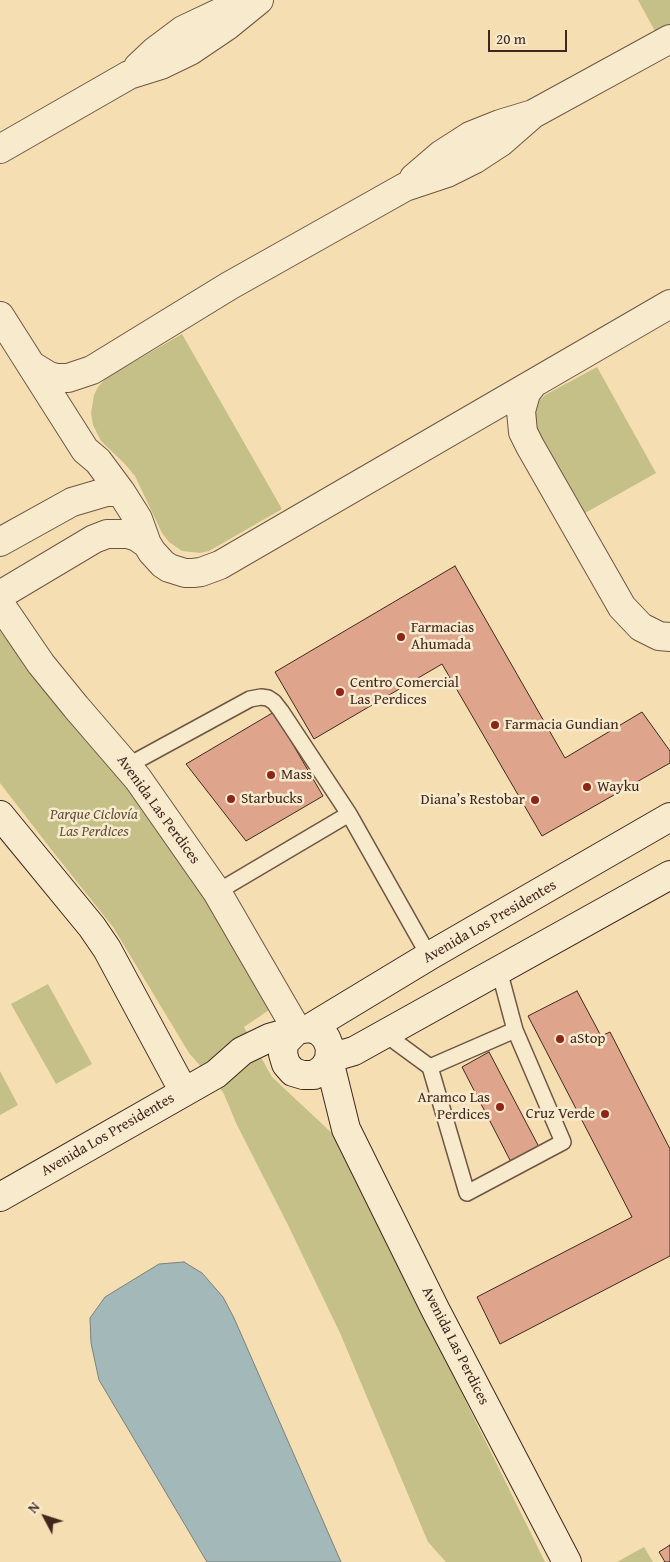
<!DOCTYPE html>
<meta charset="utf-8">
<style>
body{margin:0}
#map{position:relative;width:670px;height:1562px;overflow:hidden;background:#f5dfb2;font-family:"Gentium Book Plus",serif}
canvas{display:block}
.north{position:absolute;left:20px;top:1492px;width:50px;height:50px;-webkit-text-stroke:4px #f8eacd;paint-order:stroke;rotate:310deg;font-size:14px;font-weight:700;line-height:20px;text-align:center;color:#41281f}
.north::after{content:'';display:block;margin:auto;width:18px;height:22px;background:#41281f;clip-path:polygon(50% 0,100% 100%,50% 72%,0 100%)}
.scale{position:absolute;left:488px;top:30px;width:79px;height:22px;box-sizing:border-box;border:2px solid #41281f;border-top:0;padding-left:6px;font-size:15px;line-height:18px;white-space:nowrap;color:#41281f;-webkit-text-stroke:4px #f8eacd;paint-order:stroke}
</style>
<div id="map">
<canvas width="670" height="1562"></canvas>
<div class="north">N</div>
<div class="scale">20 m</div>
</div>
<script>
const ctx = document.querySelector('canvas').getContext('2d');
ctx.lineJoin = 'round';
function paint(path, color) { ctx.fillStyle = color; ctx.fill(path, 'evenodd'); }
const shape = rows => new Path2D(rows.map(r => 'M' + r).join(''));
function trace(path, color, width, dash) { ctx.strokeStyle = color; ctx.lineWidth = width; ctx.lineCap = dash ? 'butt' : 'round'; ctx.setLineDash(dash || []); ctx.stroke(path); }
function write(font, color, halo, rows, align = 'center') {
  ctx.font = font + ' "Gentium Book Plus",serif'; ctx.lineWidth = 5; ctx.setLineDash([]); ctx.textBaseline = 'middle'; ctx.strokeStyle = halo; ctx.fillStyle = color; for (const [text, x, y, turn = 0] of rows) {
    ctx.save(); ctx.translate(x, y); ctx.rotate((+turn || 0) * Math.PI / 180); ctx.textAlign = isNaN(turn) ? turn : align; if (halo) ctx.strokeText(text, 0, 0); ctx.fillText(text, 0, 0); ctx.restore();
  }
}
const green = shape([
 [638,0,670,0,670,24,656,33],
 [182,334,282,509,223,543,209,551,200,553,182,551,169,542,162,533,135,476,124,463,101,441,93,425,91,413,94,395,98,387,106,378],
 [597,367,656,473,585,513,539,435,534,426,533,410,536,404,545,395],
 [0,631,67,715,129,786,195,875,269,1010,244,1027,272,1077,335,1136,545,1562,446,1562,428,1542,340,1333,287,1223,237,1125,223,1092,189,1053,113,927,54,853,0,783],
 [48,984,92,1064,56,1084,11,1004],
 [0,1071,18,1105,0,1115],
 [644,1547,653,1562,617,1562]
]);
const water = shape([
 [184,1262,202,1273,223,1297,234,1318,341,1562,207,1562,99,1380,91,1343,90,1318,105,1297,159,1264,184,1262]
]);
const building = shape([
 [455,566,565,758,642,712,670,751,670,763,542,836,442,664,314,739,275,672,455,566],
 [274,712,323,796,246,841,186,764,274,712],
 [577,991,601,1036,610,1032,670,1149,670,1256,500,1344,477,1297,632,1217,528,1016,577,991],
 [489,1052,539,1147,511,1162,462,1067,489,1052],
 [670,1545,670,1562,665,1562,659,1552,670,1545]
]);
const lane = shape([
 [127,766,250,699,261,697,268,698,274,702,281,711,349,814],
 [217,892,349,814,429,956],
 [385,1034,430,1067,467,1193,563,1142,515,1030],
 [430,1067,515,1030,499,970]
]);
const street = shape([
 [138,67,155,51,183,30,221,12,237,8],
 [0,149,129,75,161,65,190,51,227,26,259,0],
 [414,178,442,154,470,136,500,124,533,114,670,39],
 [0,316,85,450,98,461,121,492,138,519,147,544,152,552,163,564,169,568,185,573,193,573,201,572,220,565,670,304],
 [31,365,49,376,57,378,68,378,92,370,229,286,405,187,447,173,475,159,501,142,533,114],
 [533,384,526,393,521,411,523,432,530,446,622,607,641,627,659,636,670,637],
 [0,542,72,502,106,492,121,492],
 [0,595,94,539,107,534,128,534,137,537,147,544],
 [0,604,41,664,76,707,138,779,217,892,297,1030]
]);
const secondary = shape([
 [0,815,92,927,107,949,184,1092],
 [310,1028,429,956,670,817],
 [330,1058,354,1051,670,875],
 [329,1060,323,1069,314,1075,303,1075,293,1072,286,1064,283,1054,284,1043,297,1030,310,1028,319,1031,326,1038,330,1048,329,1060,346,1129,435,1309,567,1562],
 [0,1197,216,1074,242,1051,269,1038,297,1030]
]);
const markers = [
 [401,637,5,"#8f2418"],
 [340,692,5,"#8f2418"],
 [495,725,5,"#8f2418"],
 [271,775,5,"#8f2418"],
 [587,787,5,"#8f2418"],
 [231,799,5,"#8f2418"],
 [535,800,5,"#8f2418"],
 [560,1039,5,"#8f2418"],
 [500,1107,5,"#8f2418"],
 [605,1114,5,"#8f2418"]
];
const poiNames = [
 ["Farmacias",411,628],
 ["Ahumada",411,645],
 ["Centro Comercial",350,683],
 ["Las Perdices",350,700],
 ["Farmacia Gundian",505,725],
 ["Mass",281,775],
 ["Wayku",597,787],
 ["Starbucks",241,799],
 ["Diana’s Restobar",525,800,"right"],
 ["aStop",570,1039],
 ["Aramco Las",490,1098,"right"],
 ["Perdices",490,1115,"right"],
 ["Cruz Verde",595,1114,"right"]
];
const streetNames = [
 ["Avenida Las Perdices",158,810,54],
 ["Avenida Los Presidentes",490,922,-30],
 ["Avenida Los Presidentes",108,1135,-30],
 ["Avenida Las Perdices",455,1346,63]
];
const parkNames = [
 ["Parque Ciclovía",94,815],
 ["Las Perdices",94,832]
];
paint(green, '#c4c087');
paint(water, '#a3b9b9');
trace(water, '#7c7f7b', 1);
paint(building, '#dfa58c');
trace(building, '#41281f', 1);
trace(lane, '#6e5644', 18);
trace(street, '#6e5644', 30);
trace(secondary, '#41281f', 30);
trace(lane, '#f8eacd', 15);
trace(street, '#f8eacd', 28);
trace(secondary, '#f8eacd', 28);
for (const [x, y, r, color] of markers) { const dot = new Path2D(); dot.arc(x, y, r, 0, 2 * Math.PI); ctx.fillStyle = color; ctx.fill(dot); trace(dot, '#f8eacd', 2); }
write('15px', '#41281f', '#f8eacd', poiNames, 'left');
write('15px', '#41281f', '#f8eacd', streetNames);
write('italic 15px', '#624e39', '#f8eacd', parkNames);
</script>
